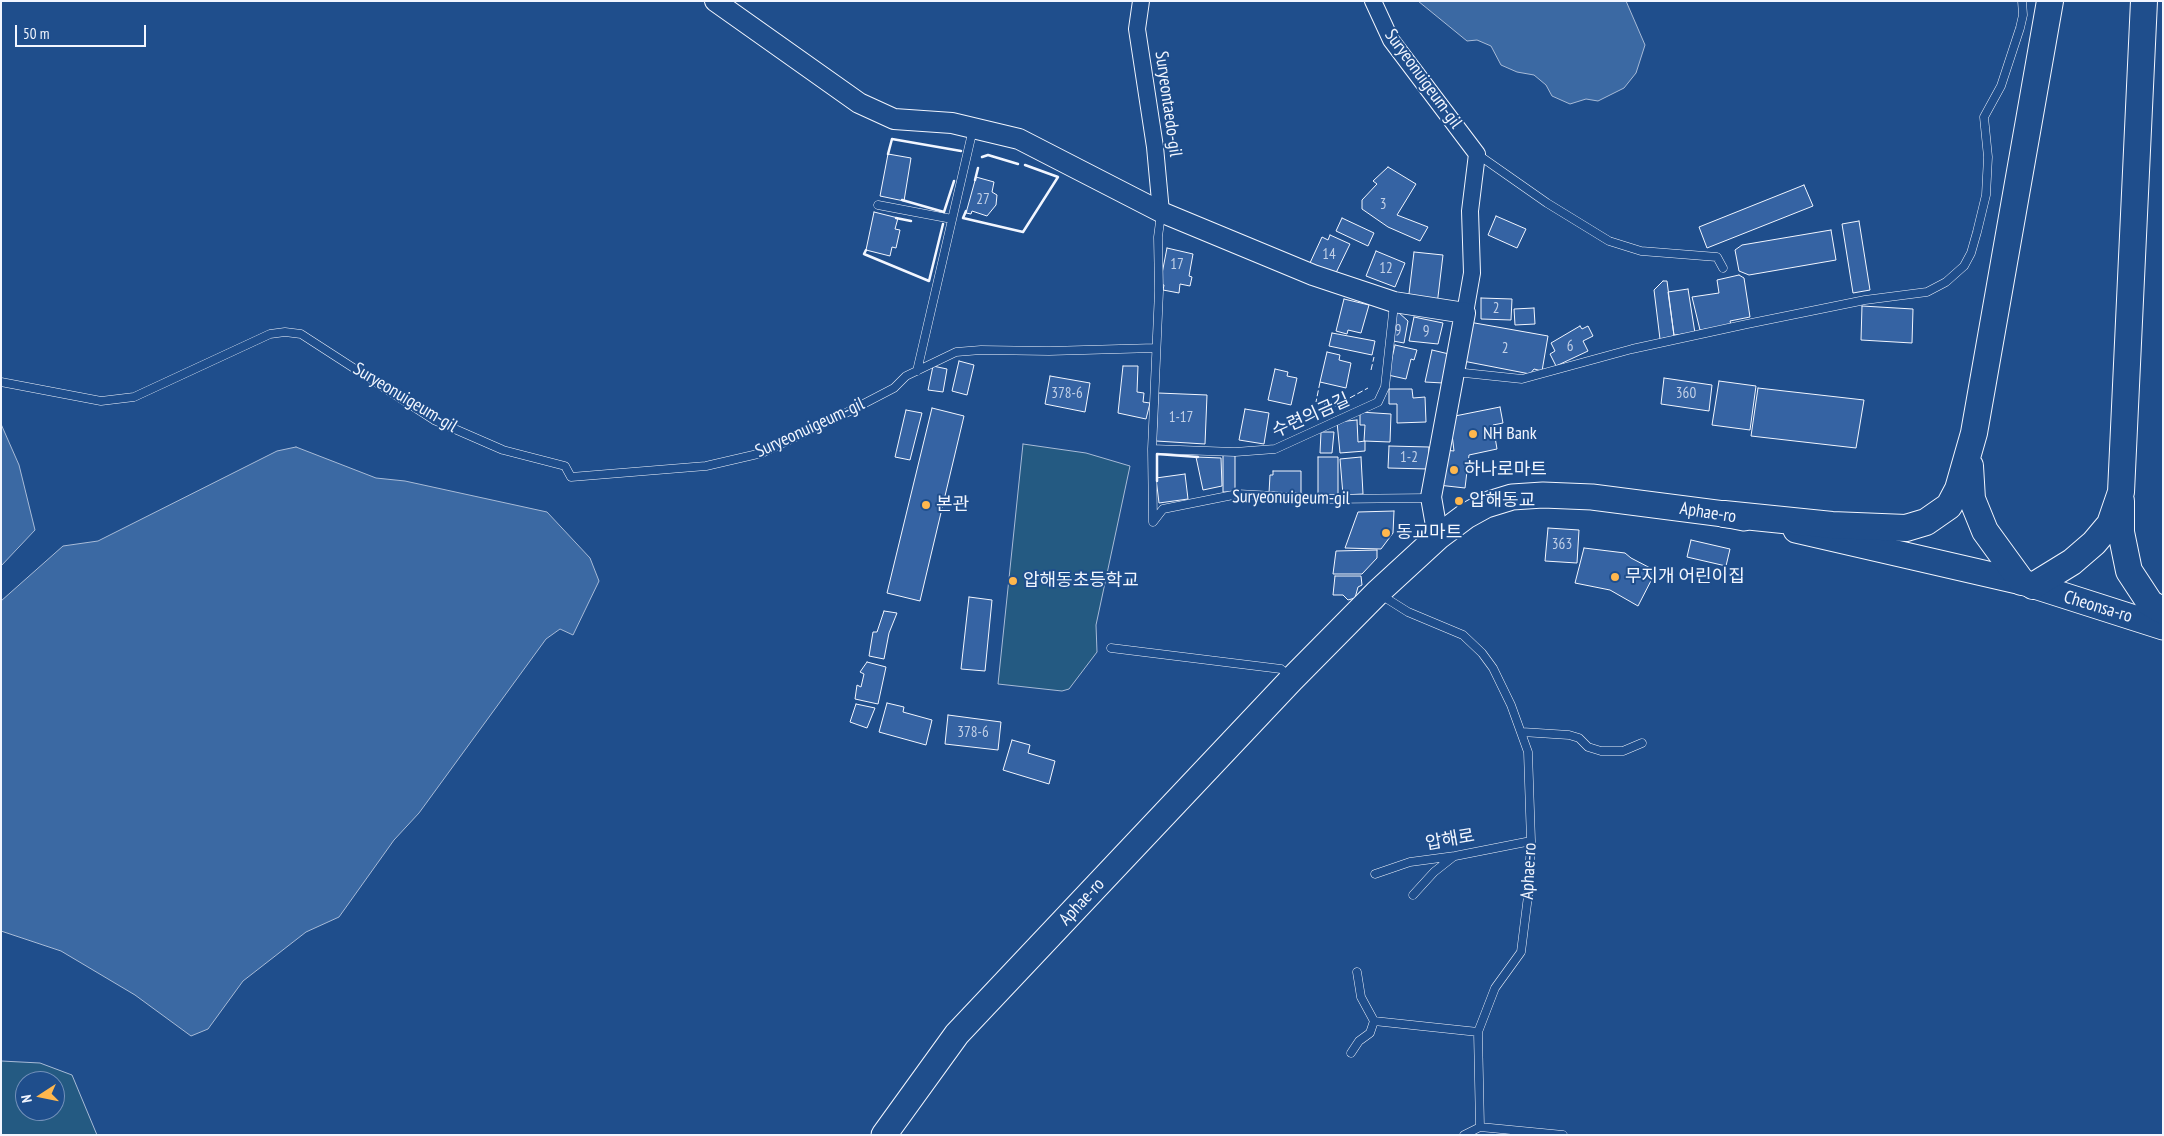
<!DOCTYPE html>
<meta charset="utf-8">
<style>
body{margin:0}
#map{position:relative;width:2164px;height:1136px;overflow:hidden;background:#1f4e8c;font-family:"PT Sans Narrow",sans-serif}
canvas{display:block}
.frame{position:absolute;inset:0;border:2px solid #f2f6ff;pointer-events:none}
.north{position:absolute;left:15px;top:1071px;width:50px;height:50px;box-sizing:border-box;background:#1f4e8c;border:1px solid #7391ba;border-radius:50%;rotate:259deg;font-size:14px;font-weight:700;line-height:20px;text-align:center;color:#f2f6ff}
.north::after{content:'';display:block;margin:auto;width:18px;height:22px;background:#ffb74d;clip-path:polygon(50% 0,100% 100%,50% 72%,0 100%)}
.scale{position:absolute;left:15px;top:25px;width:131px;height:22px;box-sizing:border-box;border:2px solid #f2f6ff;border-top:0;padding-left:6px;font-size:15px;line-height:18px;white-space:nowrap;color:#f2f6ff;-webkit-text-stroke:4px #1f4e8c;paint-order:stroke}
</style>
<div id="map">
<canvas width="2164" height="1136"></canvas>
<div class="frame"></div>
<div class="north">N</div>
<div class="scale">50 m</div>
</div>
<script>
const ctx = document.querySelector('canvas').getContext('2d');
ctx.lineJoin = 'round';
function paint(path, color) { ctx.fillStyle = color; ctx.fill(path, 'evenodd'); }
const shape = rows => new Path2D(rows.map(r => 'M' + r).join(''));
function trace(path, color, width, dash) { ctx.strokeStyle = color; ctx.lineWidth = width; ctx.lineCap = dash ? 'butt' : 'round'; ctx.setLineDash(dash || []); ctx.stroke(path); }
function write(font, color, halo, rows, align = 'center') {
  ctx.font = font + ' "PT Sans Narrow","Noto Sans KR",sans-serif'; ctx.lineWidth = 4; ctx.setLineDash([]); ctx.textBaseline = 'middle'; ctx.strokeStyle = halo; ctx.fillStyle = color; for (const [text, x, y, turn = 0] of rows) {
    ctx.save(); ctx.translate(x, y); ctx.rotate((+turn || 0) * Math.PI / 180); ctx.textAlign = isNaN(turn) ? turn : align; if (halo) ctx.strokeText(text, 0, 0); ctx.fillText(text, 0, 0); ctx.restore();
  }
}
const green = shape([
 [1023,444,1086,453,1130,466,1096,625,1097,652,1069,689,1062,691,998,684,1023,444],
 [1,1061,40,1063,72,1075,97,1135,1,1135,1,1061],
 [25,1081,55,1081,55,1111,25,1111,25,1081]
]);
const water = shape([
 [1418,1,1626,1,1645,45,1636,73,1624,88,1598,101,1586,99,1570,104,1552,96,1546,85,1534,75,1517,72,1501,65,1491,46,1477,40,1467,41,1418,1],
 [1,424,19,465,35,530,1,566,1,424],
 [296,447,376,478,405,481,547,512,590,558,599,581,573,635,560,629,546,639,419,813,394,840,339,917,306,932,243,981,208,1029,191,1036,135,995,61,951,1,931,1,601,63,546,98,541,277,451,296,447]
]);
const building = shape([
 [888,154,911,158,904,201,880,196,888,154],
 [1388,167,1416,184,1397,215,1428,227,1420,241,1388,227,1362,209,1362,200,1377,184,1373,181,1388,167],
 [976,177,994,182,992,192,997,195,996,205,987,216,972,211,971,214,966,213,976,177],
 [1804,185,1813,206,1707,248,1699,227,1804,185],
 [874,212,898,218,895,229,900,230,896,248,892,247,890,256,866,250,874,212],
 [1496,216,1526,229,1517,248,1488,235,1496,216],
 [1342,218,1374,233,1368,246,1336,231,1342,218],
 [1859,221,1870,290,1853,293,1842,224,1859,221],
 [1831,230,1836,260,1749,275,1739,271,1735,250,1742,245,1831,230],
 [1330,235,1350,244,1334,277,1309,265,1322,237,1328,240,1330,235],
 [1167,248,1193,254,1189,276,1192,277,1190,286,1180,284,1179,293,1163,290,1164,285,1160,284,1167,248],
 [1376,251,1405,263,1395,287,1366,276,1376,251],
 [1414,252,1443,255,1437,305,1408,302,1414,252],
 [1739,275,1744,278,1750,317,1730,321,1731,325,1700,330,1692,297,1719,293,1717,280,1739,275],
 [1663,281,1667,281,1674,336,1660,339,1654,290,1663,281],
 [1688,289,1695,333,1674,335,1668,292,1688,289],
 [1481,298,1512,299,1511,320,1481,319,1481,298],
 [1344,299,1369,305,1361,333,1348,330,1347,334,1336,331,1344,299],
 [1862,306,1913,309,1912,343,1861,340,1862,306],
 [1534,308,1535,324,1515,325,1514,309,1534,308],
 [1398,312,1408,321,1404,343,1388,340,1393,313,1398,312],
 [1414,317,1443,323,1438,344,1409,341,1414,317],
 [1469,322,1548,336,1542,371,1534,369,1530,374,1463,361,1469,322],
 [1580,326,1582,329,1588,326,1593,336,1583,341,1588,351,1556,366,1550,354,1555,351,1551,343,1580,326],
 [1332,333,1375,341,1372,355,1329,346,1332,333],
 [1395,345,1417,350,1414,360,1411,359,1406,379,1388,375,1395,345],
 [1432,350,1449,354,1443,383,1425,382,1432,350],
 [1327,352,1340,355,1339,360,1351,363,1346,388,1320,382,1327,352],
 [959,361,974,365,967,395,952,391,959,361],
 [933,366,947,369,943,392,928,390,933,366],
 [1123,366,1138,366,1137,392,1144,393,1143,402,1150,403,1146,419,1118,413,1123,366],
 [1275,369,1288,372,1287,376,1297,378,1291,405,1268,400,1275,369],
 [1050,376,1090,383,1085,412,1045,404,1050,376],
 [1664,378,1712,385,1709,411,1661,404,1664,378],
 [1719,381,1756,386,1750,430,1712,425,1719,381],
 [1758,388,1864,400,1856,448,1751,436,1758,388],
 [1389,389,1412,389,1413,398,1425,397,1426,422,1397,423,1397,404,1389,404,1389,389],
 [1158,393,1207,395,1205,444,1156,441,1158,393],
 [1500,407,1503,423,1493,425,1497,449,1469,455,1465,488,1438,485,1445,450,1454,451,1450,417,1500,407],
 [932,408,964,416,920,601,887,593,932,408],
 [1245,409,1269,413,1264,444,1239,440,1245,409],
 [906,410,922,413,910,460,895,457,906,410],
 [1360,412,1391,414,1390,442,1364,441,1365,425,1360,425,1360,412],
 [1357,420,1358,442,1365,441,1365,451,1340,453,1337,422,1357,420],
 [1321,432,1334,432,1332,453,1320,453,1321,432],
 [1389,446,1429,447,1428,469,1388,468,1389,446],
 [1223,454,1235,454,1235,492,1223,492,1223,454],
 [1196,457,1221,458,1222,486,1203,490,1196,457],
 [1318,457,1338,457,1338,495,1318,495,1318,457],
 [1361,457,1363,494,1343,495,1340,459,1361,457],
 [1273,471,1301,471,1301,494,1269,493,1270,475,1273,475,1273,471],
 [1185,474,1188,499,1159,503,1156,478,1185,474],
 [1394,511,1393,533,1381,549,1345,548,1358,512,1394,511],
 [1548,528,1579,530,1577,563,1545,561,1548,528],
 [1691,540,1730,549,1726,566,1687,557,1691,540],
 [1584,548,1625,553,1631,558,1656,571,1638,606,1610,590,1575,583,1584,548],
 [1377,550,1377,558,1362,574,1333,574,1336,551,1377,550],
 [1335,576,1361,576,1362,585,1358,587,1355,598,1348,600,1343,595,1333,595,1335,576],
 [969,597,992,600,985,671,961,669,969,597],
 [884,611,897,613,889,633,884,659,869,656,873,632,877,632,884,611],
 [867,662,886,667,878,704,855,699,857,685,861,687,864,674,860,672,867,662],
 [887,703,904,707,903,712,932,720,926,745,879,732,887,703],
 [856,704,875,708,867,728,850,722,856,704],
 [948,715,1001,722,998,750,945,744,948,715],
 [1012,740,1030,745,1028,753,1055,761,1049,784,1003,770,1012,740]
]);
const service = shape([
 [1477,154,1547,203,1609,241,1641,251,1717,257,1723,268],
 [878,205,952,219],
 [1161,214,1158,237,1159,291,1152,449,1153,522,1163,509,1238,494,1327,499,1430,498],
 [917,371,973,129],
 [1455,372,1522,379,1632,349,1747,324,1865,300,1927,292,1946,282,1964,266,1971,253,1977,232,1986,195,1988,157,1984,117,2001,86,2020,28,2023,15,2022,1],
 [1,382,101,401,134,397,270,334,285,332,301,334,434,420,503,450,565,466,571,477,706,466,762,453,846,413,894,388,906,376,956,352,981,350,1049,351,1155,348],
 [1152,449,1235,452,1275,449,1378,402,1385,387,1394,304],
 [1381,595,1408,612,1463,635,1482,653,1493,668,1511,705,1528,752,1531,841,1528,896,1521,952,1495,988,1478,1032,1480,1127],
 [1111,648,1281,669,1290,677],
 [1522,732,1569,735,1579,738,1588,747,1601,751,1623,751,1642,743],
 [1375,874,1410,862,1455,856,1531,841],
 [1413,895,1434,872,1453,857],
 [1357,972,1361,997,1374,1021,1478,1032],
 [1351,1053,1359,1041,1370,1033,1374,1021],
 [1464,1135,1480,1127,1563,1135]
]);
const minor = shape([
 [1141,1,1137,29,1155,147,1161,212],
 [1373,1,1391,40,1477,154,1470,211,1472,273,1465,313]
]);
const tertiary = shape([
 [715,1,859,103,894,119,952,123,1019,139,1161,212,1313,275,1394,302,1465,313,1431,497,1438,537]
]);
const primary = shape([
 [1796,530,2022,582,2163,627],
 [884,1135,957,1034,1292,679,1377,593,1438,537,1466,516,1486,505,1512,497,1543,495,1592,497,1724,514,1744,518]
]);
const trunk = shape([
 [1970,466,1972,499,1985,531,2022,582],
 [2121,501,2121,532,2129,571,2150,603,2163,611],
 [1724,514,1832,525,1906,528,1926,522,1949,506,1958,489,1974,433,2050,1],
 [2033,586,2072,562,2094,543,2110,524,2121,492,2144,1]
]);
const fence = shape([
 [1371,370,1374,357],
 [1320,382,1316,402,1325,403,1324,412,1368,388]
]);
const wall = shape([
 [888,154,892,139,961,151],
 [982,157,988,155,1018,164],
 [975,180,978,168],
 [902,200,944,212,954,181],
 [966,211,963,218,1023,232,1058,177,1025,165],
 [896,218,911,221],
 [866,250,864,254,929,281,943,224],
 [1157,481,1157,454,1198,457]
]);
const markers = [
 [1473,434,5,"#ffb74d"],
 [1454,470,5,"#ffb74d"],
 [1459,501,5,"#ffb74d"],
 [926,505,5,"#ffb74d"],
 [1386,533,5,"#ffb74d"],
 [1615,577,5,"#ffb74d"],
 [1013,581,5,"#ffb74d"]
];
const numberNames = [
 ["27",983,200],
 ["3",1383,205],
 ["14",1329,255],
 ["17",1177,265],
 ["12",1386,269],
 ["2",1496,309],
 ["9",1398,331],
 ["9",1426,332],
 ["6",1570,347],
 ["2",1505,349],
 ["378-6",1067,394],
 ["360",1686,394],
 ["1-17",1181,418],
 ["1-2",1409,458],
 ["363",1562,545],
 ["378-6",973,733]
];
const streetNames = [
 ["Suryeonuigeum-gil",1423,79,54],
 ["Suryeontaedo-gil",1168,104,82],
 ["Suryeonuigeum-gil",405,398,31],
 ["수련의금길",1311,416,-24],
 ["Suryeonuigeum-gil",810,428,-25],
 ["Suryeonuigeum-gil",1291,498,1],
 ["Aphae-ro",1708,513,9],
 ["Cheonsa-ro",2098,607,17],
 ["압해로",1450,840,-10],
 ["Aphae-ro",1529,871,-87],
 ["Aphae-ro",1082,902,-47]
];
const poiNames = [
 ["NH Bank",1483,434],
 ["하나로마트",1464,470],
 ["압해동교",1469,501],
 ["본관",936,505],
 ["동교마트",1396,533],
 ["무지개 어린이집",1625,577],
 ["압해동초등학교",1023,581]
];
paint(green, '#245a82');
trace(green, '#a8bbd7', 1);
paint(water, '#3b69a3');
trace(water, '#a8bbd7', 1);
paint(building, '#3563a3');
trace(building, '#f2f6ff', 1);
trace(service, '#f2f6ff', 9);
trace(minor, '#f2f6ff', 18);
trace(tertiary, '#f2f6ff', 22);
trace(primary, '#f2f6ff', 27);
trace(trunk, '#f2f6ff', 28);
trace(service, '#1f4e8c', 8);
trace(minor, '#1f4e8c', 16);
trace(tertiary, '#1f4e8c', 20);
trace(primary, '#1f4e8c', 25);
trace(trunk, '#1f4e8c', 26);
trace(fence, '#f2f6ff', 1, [6, 2.5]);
trace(wall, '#f2f6ff', 2.5);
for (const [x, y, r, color] of markers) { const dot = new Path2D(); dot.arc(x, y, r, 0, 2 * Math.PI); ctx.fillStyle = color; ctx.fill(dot); trace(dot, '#1f4e8c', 2); }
write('15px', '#c3d1e8', null, numberNames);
write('18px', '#f2f6ff', '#1f4e8c', streetNames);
write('18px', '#f2f6ff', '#1f4e8c', poiNames, 'left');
</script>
